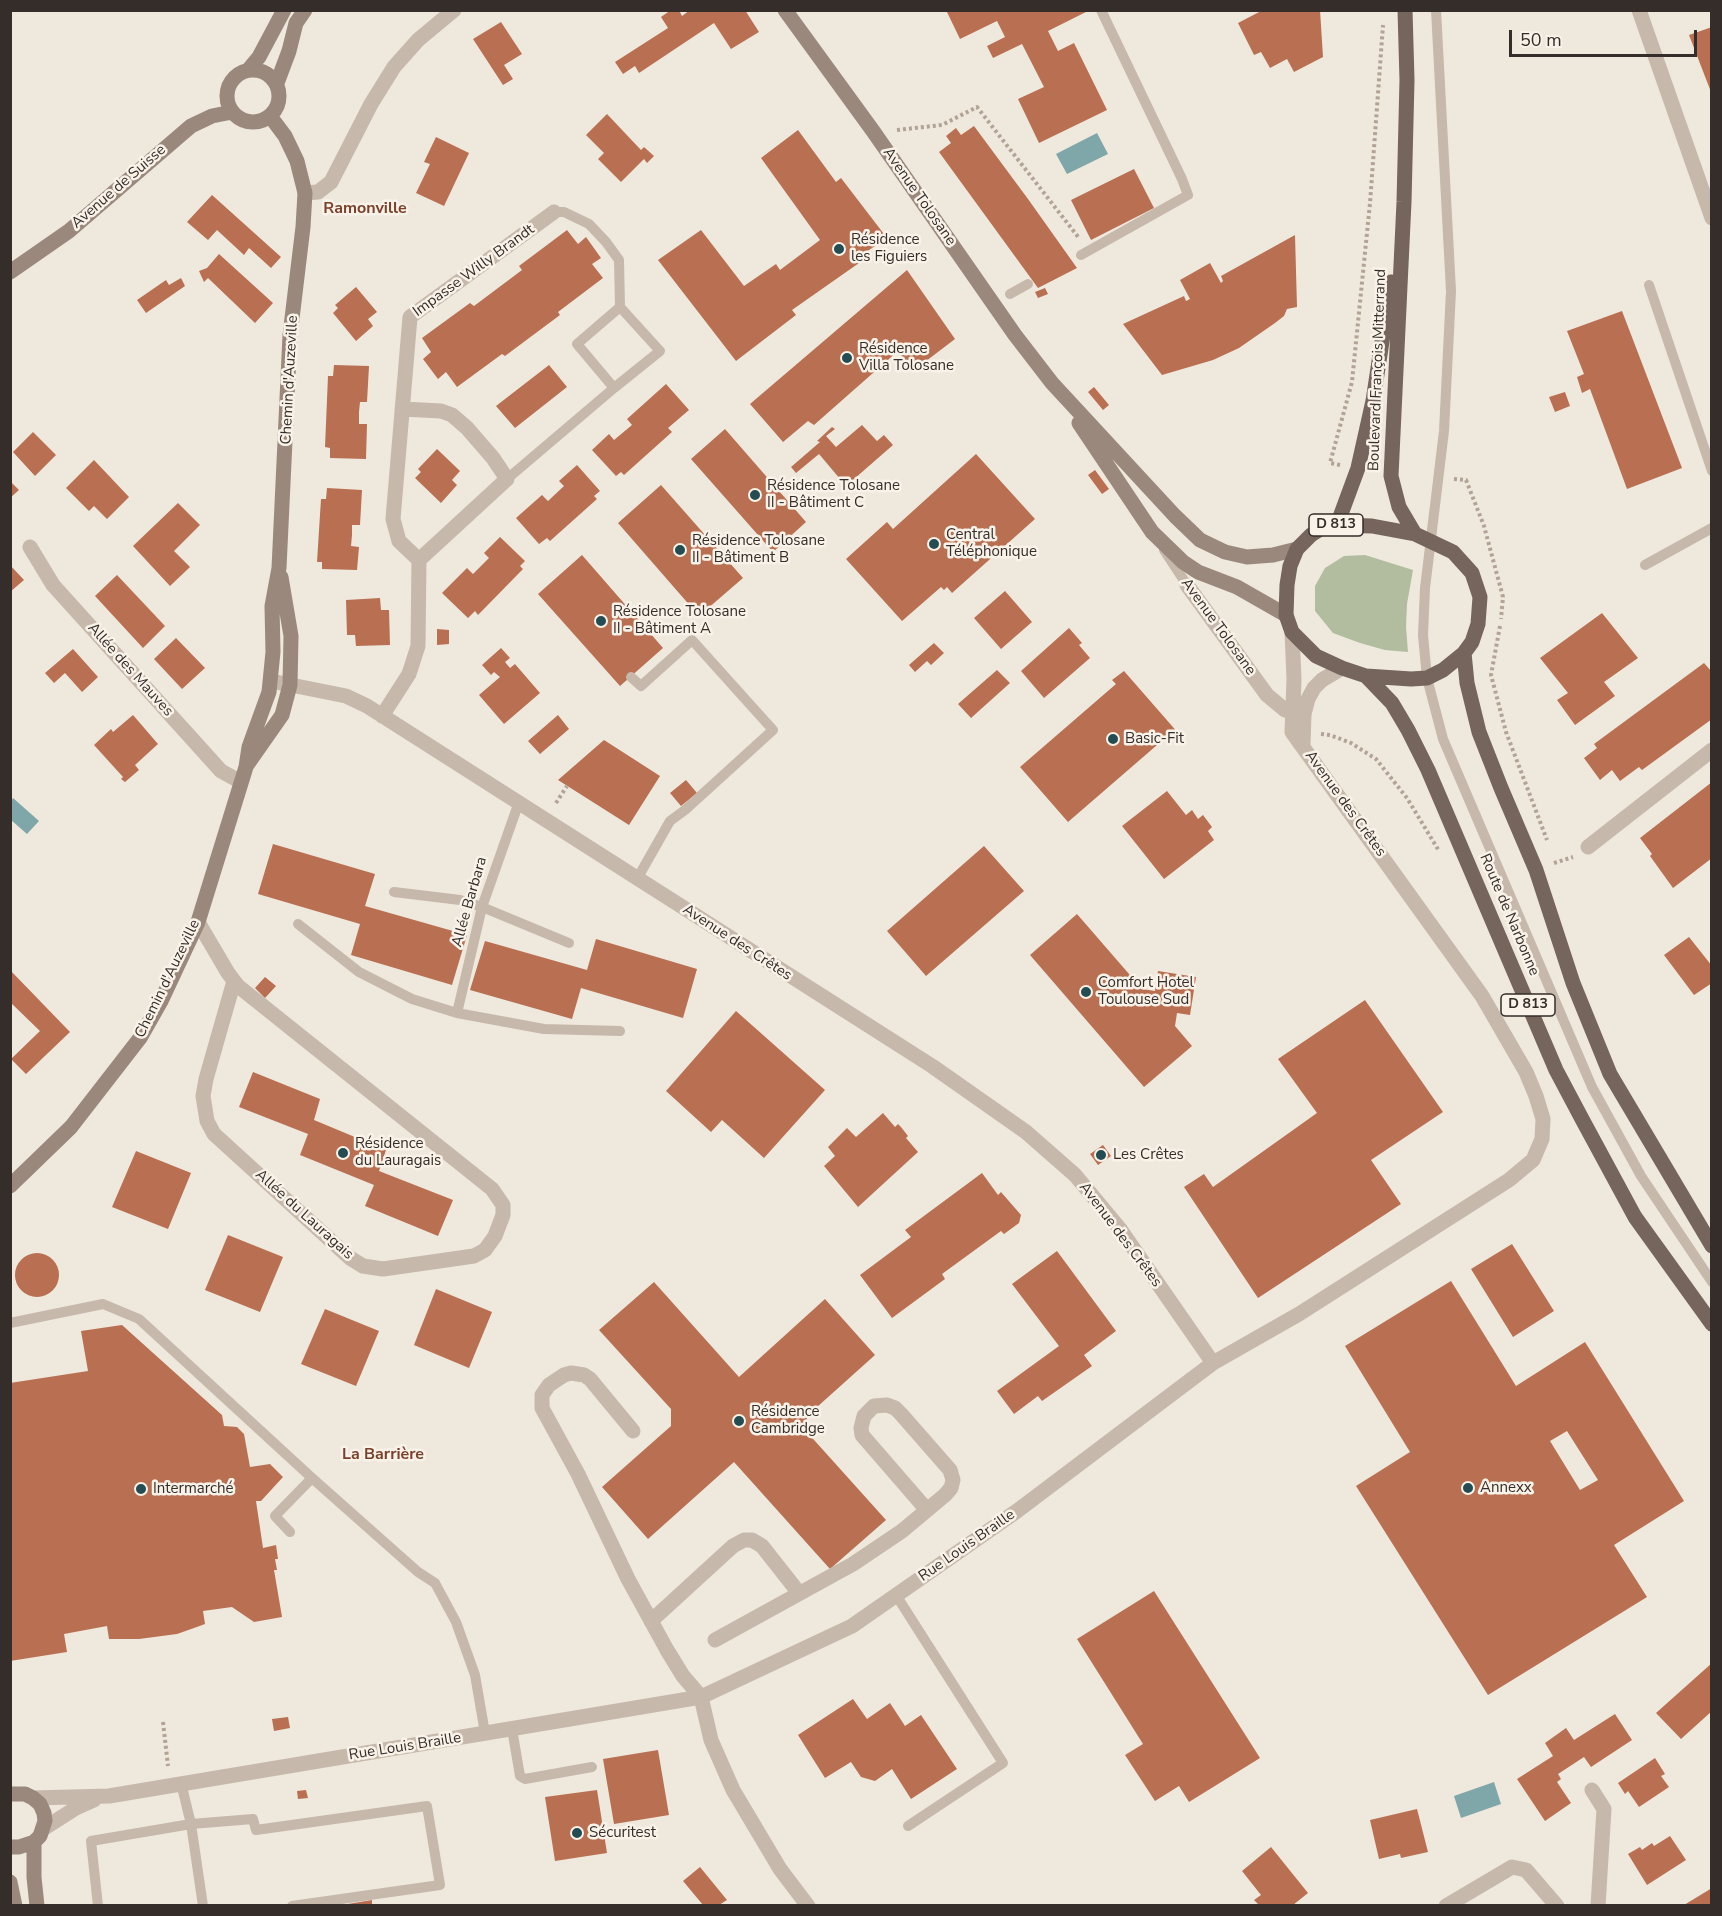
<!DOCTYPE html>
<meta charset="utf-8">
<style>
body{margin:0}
#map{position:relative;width:1722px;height:1916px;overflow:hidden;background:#efe8dd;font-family:"Nunito Sans",sans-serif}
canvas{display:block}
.frame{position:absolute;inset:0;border:12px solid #352d29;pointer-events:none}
.scale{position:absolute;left:1509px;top:30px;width:188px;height:27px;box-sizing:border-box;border:3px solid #352d29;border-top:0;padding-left:8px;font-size:18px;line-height:21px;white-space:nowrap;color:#352d29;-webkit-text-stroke:4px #f8f2e9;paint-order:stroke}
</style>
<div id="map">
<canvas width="1722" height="1916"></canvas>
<div class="frame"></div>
<div class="scale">50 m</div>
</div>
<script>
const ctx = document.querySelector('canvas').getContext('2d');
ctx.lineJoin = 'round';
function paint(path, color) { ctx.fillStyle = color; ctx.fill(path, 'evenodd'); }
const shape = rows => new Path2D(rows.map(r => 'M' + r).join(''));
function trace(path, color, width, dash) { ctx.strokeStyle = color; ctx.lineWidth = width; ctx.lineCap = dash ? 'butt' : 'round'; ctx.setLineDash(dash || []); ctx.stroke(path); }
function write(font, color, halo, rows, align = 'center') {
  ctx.font = font + ' "Nunito Sans",sans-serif'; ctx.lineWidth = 5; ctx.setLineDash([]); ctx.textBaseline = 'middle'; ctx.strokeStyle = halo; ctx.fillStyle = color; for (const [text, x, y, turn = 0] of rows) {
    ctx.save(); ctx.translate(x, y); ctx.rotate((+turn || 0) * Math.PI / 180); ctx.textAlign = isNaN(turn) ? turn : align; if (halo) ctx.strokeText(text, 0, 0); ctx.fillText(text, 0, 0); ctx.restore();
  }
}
const green = shape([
 [1365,555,1413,570,1407,604,1406,627,1408,652,1385,650,1360,643,1333,633,1315,611,1315,586,1325,568,1344,556]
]);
const water = shape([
 [1097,133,1108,154,1067,174,1056,154],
 [13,798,39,821,27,834,11,820,11,802],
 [1494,1782,1501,1804,1461,1818,1454,1796]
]);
const building = shape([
 [671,10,679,10,682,16,690,10,745,10,759,32,731,49,714,23,639,73,635,66,623,74,615,62,668,28,661,17],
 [946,10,1085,10,1086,12,1048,31,1058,51,1074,43,1107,110,1039,143,1018,99,1044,87,1022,44,993,58,987,46,1005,37,997,21,960,39],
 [1263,10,1320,10,1323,57,1294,72,1287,59,1270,68,1261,52,1254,55,1238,23],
 [501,22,522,54,504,65,513,79,503,85,473,39],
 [1712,27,1712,92,1711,92,1689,35],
 [607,114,641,150,644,147,654,156,647,163,644,159,621,182,598,159,604,153,586,135],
 [974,126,1028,199,1077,268,1038,288,939,152,951,143,946,136,956,128,961,135],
 [798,130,836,182,841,178,887,238,857,258,859,263,792,310,796,315,736,361,658,260,701,230,744,286,776,264,780,270,820,240,761,158],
 [436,137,469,153,444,206,416,193,430,164,424,162],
 [1134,169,1154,208,1091,240,1071,200],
 [212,195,281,257,271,268,249,248,244,255,217,230,208,240,187,222],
 [567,230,578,244,586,237,601,258,592,264,603,278,558,312,560,315,505,356,502,354,457,387,446,372,438,379,423,359,431,352,422,338,470,303,474,306,522,270,519,266],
 [1295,235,1297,307,1287,309,1284,316,1275,323,1239,348,1213,360,1162,375,1123,324,1184,296,1186,301,1190,299,1180,280,1210,263,1221,283,1223,281,1221,276],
 [219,254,273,303,255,323,208,278,204,282,199,271,207,268],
 [907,270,955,339,913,371,898,351,814,425,808,421,783,442,750,404],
 [181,278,185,286,146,313,137,300,166,280,169,285],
 [356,287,377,312,368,319,373,326,356,341,333,313,338,308,335,305],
 [1045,288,1048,294,1038,298,1035,292],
 [1622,311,1682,468,1627,489,1590,389,1582,393,1577,377,1584,374,1567,331],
 [334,365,369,366,367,402,360,402,359,412,359,424,367,424,366,459,330,458,330,448,325,447,328,376,333,376],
 [549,365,567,387,515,428,496,406],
 [666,384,689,410,668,428,672,432,624,475,621,472,616,476,592,450,609,434,614,440,632,425,627,419],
 [1094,387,1109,405,1103,410,1088,392],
 [1565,392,1570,406,1555,412,1549,397],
 [862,425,877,441,884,435,893,445,846,486,819,454,796,473,791,467,820,442,817,441,832,427,835,429,826,436,836,447],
 [725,429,806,522,773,552,691,459],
 [33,432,56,455,35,476,13,452],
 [437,449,460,471,452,480,457,485,441,503,415,478,421,472,418,469],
 [976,454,1035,519,952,593,947,587,944,590,941,587,902,621,846,559,887,522,893,529],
 [94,460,129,497,107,519,94,506,89,511,66,488],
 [577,465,600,491,594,496,597,499,550,541,547,538,539,544,516,518,542,495,548,501,564,486,559,481],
 [1095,470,1109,489,1102,494,1088,475],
 [10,481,19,490,10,498],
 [661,485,743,578,699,616,618,523],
 [327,488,362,490,360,525,352,525,352,535,351,546,359,547,357,570,322,569,322,562,317,562,321,499,326,499],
 [178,503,200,525,174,551,190,567,170,586,133,546],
 [500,537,525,561,520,566,523,569,478,615,475,611,468,618,442,593,467,568,473,574,489,558,484,553],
 [582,555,663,648,620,686,538,594],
 [10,565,24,580,10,592],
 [117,575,165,626,143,648,95,596],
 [1005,591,1032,622,1001,649,974,618],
 [380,598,381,610,389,610,390,645,356,646,355,635,347,635,346,600],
 [1602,613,1638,658,1604,682,1615,696,1575,725,1557,700,1568,693,1540,658],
 [1069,628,1082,643,1079,645,1090,658,1044,698,1021,671],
 [437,629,449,630,449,644,437,645],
 [176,638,205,668,182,689,154,659],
 [934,643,944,653,931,665,927,661,915,672,909,665],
 [501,648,510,658,505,662,510,668,515,664,540,693,504,724,479,695,500,677,494,672,491,675,482,665],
 [73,649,98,677,82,692,65,673,54,683,45,673],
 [1704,663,1712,672,1712,719,1642,770,1639,767,1620,781,1612,770,1600,780,1584,758,1597,748,1594,744],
 [997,670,1010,683,971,718,958,704],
 [1124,671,1179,734,1168,744,1164,739,1068,822,1020,767,1116,684,1112,680],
 [133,715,158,744,135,765,139,770,125,782,121,779,123,777,94,745,111,729,113,732],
 [558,715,569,729,540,754,528,741],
 [604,740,660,776,629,825,558,780],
 [686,780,697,793,681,806,670,793],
 [1712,782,1712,858,1673,888,1650,856,1652,854,1640,838],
 [1167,791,1186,815,1192,810,1198,819,1203,815,1212,827,1208,831,1214,840,1164,879,1122,826],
 [273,844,375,874,365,906,467,935,452,985,351,955,360,924,258,894],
 [984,846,1024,891,926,976,887,931],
 [1077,914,1142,989,1155,991,1158,971,1196,977,1190,1015,1177,1013,1175,1026,1192,1046,1144,1087,1030,955],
 [1689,937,1712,966,1712,983,1694,995,1664,955],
 [596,939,697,969,683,1018,581,988,572,1019,470,990,485,941,587,970],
 [10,970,70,1032,26,1074,11,1059,40,1031,10,1002],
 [265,977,276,986,265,998,255,988],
 [1365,1000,1443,1112,1371,1160,1401,1204,1258,1298,1184,1187,1204,1174,1213,1187,1317,1113,1278,1059],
 [736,1011,825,1090,764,1158,722,1120,711,1132,666,1091],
 [253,1072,320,1099,314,1120,386,1150,379,1171,453,1200,438,1236,365,1206,374,1185,300,1155,308,1134,239,1107],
 [883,1113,895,1127,898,1124,901,1127,908,1136,906,1138,918,1152,858,1207,824,1166,835,1156,828,1147,847,1128,856,1137],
 [1103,1145,1111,1156,1098,1165,1090,1154],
 [136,1151,191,1173,168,1229,112,1207],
 [982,1173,998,1195,1001,1192,1021,1215,1019,1223,1004,1234,1001,1231,942,1274,945,1279,892,1318,860,1275,911,1237,905,1230],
 [228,1235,283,1257,260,1312,205,1290],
 [1512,1244,1554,1311,1513,1337,1471,1269],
 [1057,1251,1116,1331,1084,1355,1092,1366,1042,1401,1038,1396,1014,1414,997,1391,1059,1346,1012,1284],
 '15 1275a22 22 0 1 1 44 0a22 22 0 1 1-44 0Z',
 [1451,1281,1516,1386,1585,1342,1684,1501,1614,1545,1647,1597,1488,1695,1356,1486,1410,1452,1345,1346],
 [1567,1431,1598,1480,1580,1490,1550,1441],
 [654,1282,739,1377,825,1299,875,1355,807,1416,806,1431,886,1520,830,1569,734,1462,648,1539,602,1487,671,1426,671,1409,599,1330],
 [436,1289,492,1312,469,1368,414,1345],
 [325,1309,379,1331,356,1386,301,1364],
 [122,1325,222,1415,224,1426,237,1427,244,1434,250,1467,270,1464,283,1477,261,1501,256,1501,263,1548,276,1545,278,1559,275,1559,277,1570,274,1570,282,1617,254,1622,232,1607,203,1611,205,1624,194,1628,177,1634,139,1639,109,1639,107,1626,64,1634,67,1652,10,1661,10,1383,88,1371,81,1331],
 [1154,1591,1260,1758,1189,1802,1179,1786,1155,1801,1125,1755,1143,1744,1077,1639],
 [1712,1663,1712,1711,1681,1739,1656,1713],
 [853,1699,867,1719,890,1703,905,1726,921,1715,957,1769,911,1799,892,1769,875,1781,861,1777,851,1762,825,1778,798,1735],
 [1615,1714,1632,1740,1591,1767,1584,1757,1558,1774,1561,1779,1557,1782,1571,1803,1545,1821,1517,1779,1553,1756,1545,1743,1566,1728,1574,1740],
 [288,1717,290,1728,274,1731,272,1719],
 [658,1750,669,1815,614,1824,603,1759],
 [1655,1758,1665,1774,1661,1776,1669,1787,1639,1807,1628,1791,1625,1794,1618,1783],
 [306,1790,308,1798,298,1799,297,1791],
 [597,1790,607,1853,555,1861,545,1797],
 [1417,1809,1428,1852,1401,1858,1400,1854,1379,1859,1370,1820],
 [1670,1836,1686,1860,1647,1885,1628,1854,1640,1847,1642,1850,1652,1843,1654,1846],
 [1271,1847,1308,1893,1293,1905,1259,1905,1254,1900,1261,1895,1242,1871],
 [700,1867,727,1900,719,1905,703,1905,683,1881],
 [1712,1888,1712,1905,1684,1905],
 [372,1900,372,1905,348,1905,348,1904]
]);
const path = shape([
 [897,130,942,125,977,107,1079,238],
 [1340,465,1330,463,1352,382,1370,203,1383,25],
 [1454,479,1466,480,1484,526,1503,597,1501,619],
 [1500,626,1491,675,1506,732,1547,840],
 [1321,734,1330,735,1351,743,1376,759,1407,798,1439,851],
 [556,803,567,786],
 [1554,863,1573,857],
 [163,1722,168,1766]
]);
const lane = shape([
 [1436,10,1451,291,1444,431,1425,588,1423,635,1427,678,1443,739,1592,1087,1641,1176,1712,1282],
 [1081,255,1188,195,1182,179,1101,10],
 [1649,285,1712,471],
 [1010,294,1028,284],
 [614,388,577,344,620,307],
 [507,479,614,388,660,351,620,307,619,260,606,242,589,224,564,212,554,212],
 [1164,550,1187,585],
 [1645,565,1712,528],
 [631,677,641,686,692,640,773,730,685,810,670,821,637,879],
 [394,892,460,900,482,907,569,943],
 [298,924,359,972,412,999,457,1013,544,1029,620,1031],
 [457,1013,482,907,519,802],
 [10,1323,103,1304,139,1319,312,1478,418,1572,435,1583,456,1622,475,1675,485,1733],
 [290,1532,275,1516,312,1478],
 [896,1595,1003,1763,908,1826],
 [512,1729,520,1776,525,1779,592,1767],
 [181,1783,191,1824,203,1906],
 [98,1906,91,1841,191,1824,253,1819,256,1830,427,1806,440,1885,292,1906]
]);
const street = shape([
 [1639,10,1712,218],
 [305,193,318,192,331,182,371,104,394,67,418,40,454,10],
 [30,547,53,585,221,771,241,782],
 [419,560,399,541,393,519,410,317,554,212],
 [1187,585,1267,695,1285,710,1292,712],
 [271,681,346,696,367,706,932,1066,1026,1132,1075,1175,1120,1229,1213,1363],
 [382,716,409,674,418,646,419,560,507,479,493,458,467,428,452,415,441,411,402,409],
 [1303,744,1304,714,1308,699,1314,688,1322,680,1342,668],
 [1588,847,1712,750],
 [198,922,228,973,238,986,492,1189,503,1205,503,1215,495,1236,485,1250,474,1256,383,1269,363,1266,350,1258,214,1134,207,1121,203,1096,206,1079,234,981],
 [633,1431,590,1379,584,1375,571,1373,564,1375,549,1385,542,1395,542,1408,578,1474,628,1579,667,1650,683,1676,701,1697,711,1740,733,1790,780,1869,808,1906],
 [651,1621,733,1546,744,1540,752,1540,762,1546,799,1593],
 [715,1640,853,1564,902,1531,945,1495,951,1488,953,1480,950,1470,901,1414,895,1408,887,1405,874,1406,864,1416,861,1428,862,1435,927,1510],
 [1592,1790,1604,1809,1598,1906],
 [33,1798,109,1796,701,1697,852,1626,1017,1511,1213,1363,1299,1314,1509,1180,1533,1160,1542,1139,1543,1119,1536,1096,1526,1072,1482,996,1292,732,1294,679,1292,632],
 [43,1829,76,1808,94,1800],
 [1446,1906,1512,1867,1526,1870,1557,1906]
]);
const secondary = shape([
 [785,10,873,131,1015,335,1052,383,1175,516,1200,540,1225,552,1247,557,1273,555,1297,549],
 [249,69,259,57,284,10],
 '227 96a26 26 0 1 1 52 0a26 26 0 1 1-52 0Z',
 [277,83,289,51,296,23,305,10],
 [10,272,69,231,191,126,212,116,232,112],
 [1079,423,1152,532,1183,562,1198,572,1237,587,1286,615],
 [247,765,282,715,290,685,291,636,281,577],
 [10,1186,71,1127,140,1038,161,1001,198,922,246,767,249,747,269,692,273,652,272,606,279,568,290,335,303,227,305,193,297,161,285,136,270,116],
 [10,1794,25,1794,33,1798,40,1804,44,1813,45,1821,40,1836,34,1842,19,1847,10,1847],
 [34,1842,34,1877,37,1906],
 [10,1882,15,1906]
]);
const primary = shape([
 [1405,10,1407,80,1404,202,1391,476,1399,507,1415,534],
 [1337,525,1372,526,1415,534,1453,552,1472,573,1480,597,1478,624,1472,642,1464,653,1443,670,1427,678,1411,679,1366,676,1342,668,1316,656,1292,632,1286,615,1287,585,1290,566,1297,549,1311,535,1322,528,1337,525],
 [1337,525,1358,468,1373,401,1391,282],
 [1464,653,1467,683,1479,732,1501,788,1536,870,1573,983,1610,1074,1712,1246],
 [1366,676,1392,703,1408,730,1428,770,1556,1070,1582,1119,1635,1217,1712,1324]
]);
const markers = [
 [839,249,6,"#234d52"],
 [847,358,6,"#234d52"],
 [755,495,6,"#234d52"],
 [934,544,6,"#234d52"],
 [680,550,6,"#234d52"],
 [601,621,6,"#234d52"],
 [1113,739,6,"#234d52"],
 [1086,992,6,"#234d52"],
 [343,1153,6,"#234d52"],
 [1101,1155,6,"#234d52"],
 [739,1421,6,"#234d52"],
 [1468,1488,6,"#234d52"],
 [141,1489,6,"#234d52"],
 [577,1833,6,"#234d52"]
];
const shields = [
 [1336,525,54],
 [1528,1005,54]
];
const shieldNames = [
 ["D 813",1336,525],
 ["D 813",1528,1005]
];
const streetNames = [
 ["Avenue de Suisse",119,187,-41],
 ["Avenue Tolosane",919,197,55],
 ["Impasse Willy Brandt",474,271,-36],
 ["Boulevard François Mitterrand",1378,370,-88],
 ["Chemin d'Auzeville",290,380,-87],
 ["Avenue Tolosane",1218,627,54],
 ["Allée des Mauves",130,670,48],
 ["Avenue des Crêtes",1345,804,54],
 ["Allée Barbara",470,902,-74],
 ["Route de Narbonne",1509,915,67],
 ["Avenue des Crêtes",737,943,33],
 ["Chemin d'Auzeville",168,979,-64],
 ["Allée du Lauragais",304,1215,42],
 ["Avenue des Crêtes",1120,1235,53],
 ["Rue Louis Braille",967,1546,-35],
 ["Rue Louis Braille",405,1747,-9]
];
const poiNames = [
 ["Résidence",851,240],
 ["les Figuiers",851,257],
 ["Résidence",859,349],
 ["Villa Tolosane",859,366],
 ["Résidence Tolosane",767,486],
 ["II - Bâtiment C",767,503],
 ["Central",946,535],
 ["Téléphonique",946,552],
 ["Résidence Tolosane",692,541],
 ["II - Bâtiment B",692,558],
 ["Résidence Tolosane",613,612],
 ["II - Bâtiment A",613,629],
 ["Basic-Fit",1125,739],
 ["Comfort Hotel",1098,983],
 ["Toulouse Sud",1098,1000],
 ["Résidence",355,1144],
 ["du Lauragais",355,1161],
 ["Les Crêtes",1113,1155],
 ["Résidence",751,1412],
 ["Cambridge",751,1429],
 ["Annexx",1480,1488],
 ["Intermarché",153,1489],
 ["Sécuritest",589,1833]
];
const neighbourhoodNames = [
 ["Ramonville",365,209],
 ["La Barrière",383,1455]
];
paint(green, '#b2bd9f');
paint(water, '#7fa6a9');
paint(building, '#b96f52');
trace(path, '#b2a395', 4, [3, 3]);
trace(lane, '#c6b8aa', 10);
trace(street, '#c6b8aa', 15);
trace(secondary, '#9a887c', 15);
trace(primary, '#75655c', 15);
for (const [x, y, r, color] of markers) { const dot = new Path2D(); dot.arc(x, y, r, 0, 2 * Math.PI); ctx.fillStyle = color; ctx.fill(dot); trace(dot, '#f8f2e9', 2); }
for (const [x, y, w] of shields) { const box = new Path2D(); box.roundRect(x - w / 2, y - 11, w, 22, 4.5); ctx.fillStyle = '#f8f2e9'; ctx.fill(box); trace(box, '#352d29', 1.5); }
write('bold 14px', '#352d29', null, shieldNames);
write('15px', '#352d29', '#f8f2e9', streetNames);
write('15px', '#352d29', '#f8f2e9', poiNames, 'left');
write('bold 16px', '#7b412b', '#f8f2e9', neighbourhoodNames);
</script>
